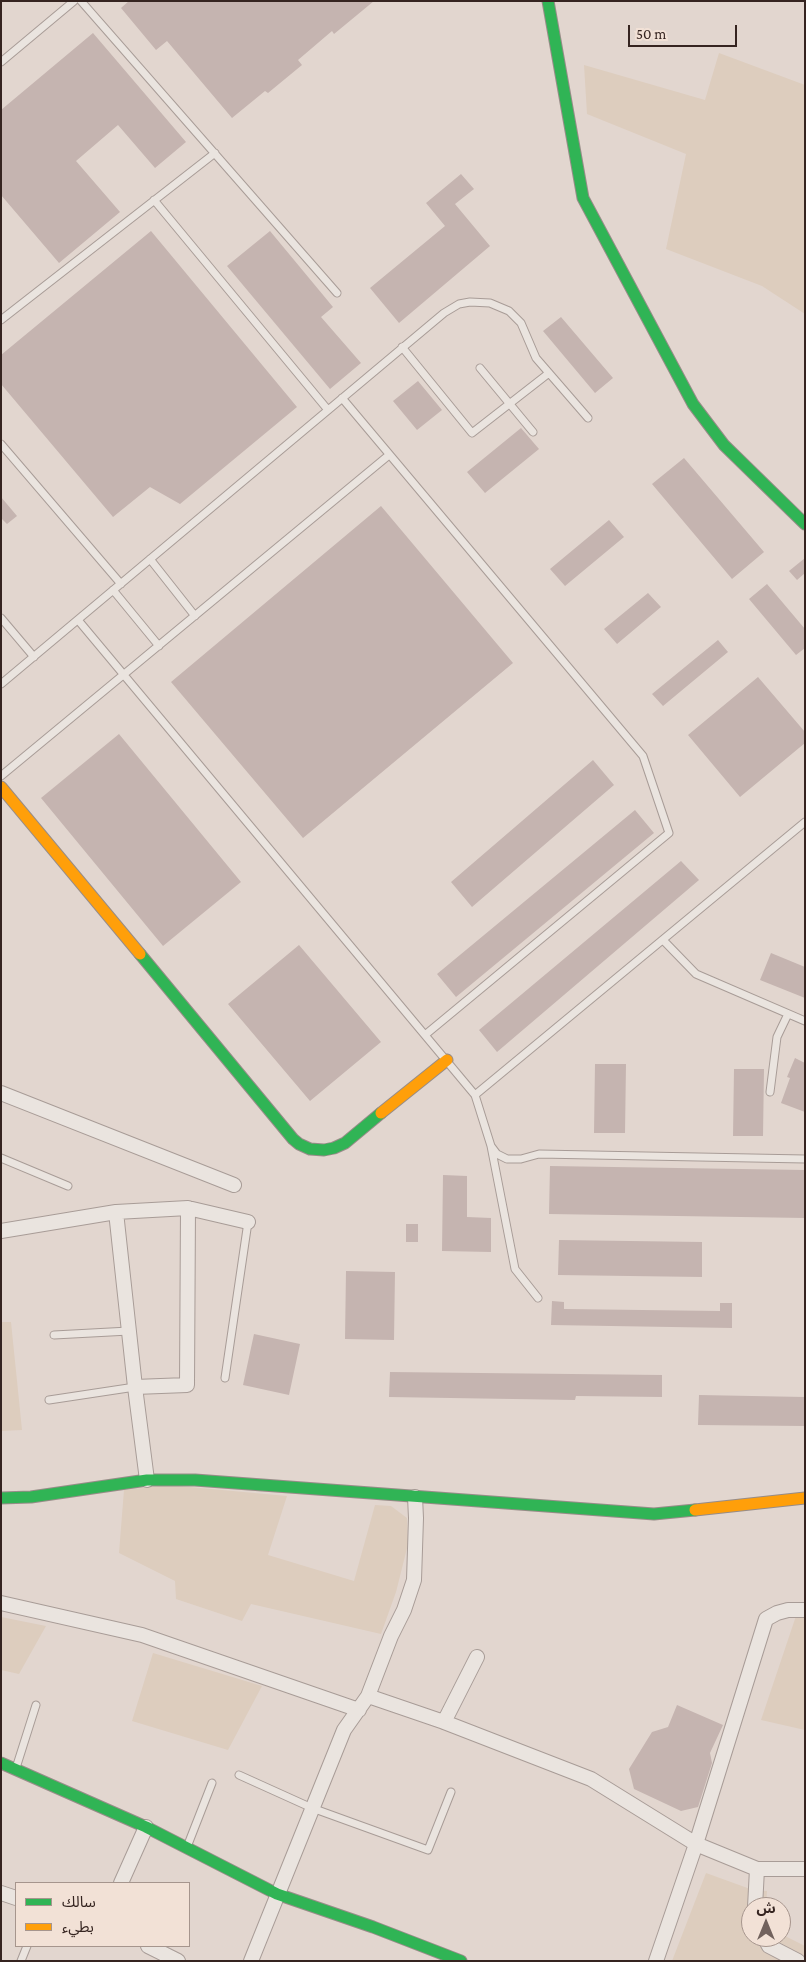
<!DOCTYPE html>
<meta charset="utf-8">
<style>
body{margin:0}
#map{position:relative;width:806px;height:1962px;overflow:hidden;background:#e2d6cf;font-family:"Crimson Pro","Noto Sans Arabic",serif}
canvas{display:block}
.frame{position:absolute;inset:0;border:2px solid #352420;pointer-events:none}
.legend{position:absolute;left:15px;top:1882px;width:175px;height:65px;box-sizing:border-box;background:#f2e1d6;border:1px solid #a6958d;margin:0;padding:6px 9px;list-style:none;font-size:15px;color:#352420}
.legend li{display:flex;align-items:center;gap:10px;height:25px}
.legend b{width:25px;border:1px solid #a6958d}
.north{position:absolute;left:741px;top:1897px;width:50px;height:50px;box-sizing:border-box;background:#f2e1d6;border:1px solid #a6958d;border-radius:50%;rotate:0deg;font-size:14px;font-weight:700;line-height:20px;text-align:center;color:#352420}
.north::after{content:'';display:block;margin:auto;width:18px;height:22px;background:#72625d;clip-path:polygon(50% 0,100% 100%,50% 72%,0 100%)}
.scale{position:absolute;left:628px;top:25px;width:109px;height:22px;box-sizing:border-box;border:2px solid #352420;border-top:0;padding-left:6px;font-size:15px;line-height:18px;white-space:nowrap;color:#352420;-webkit-text-stroke:4px #f2e1d6;paint-order:stroke}
</style>
<div id="map">
<canvas width="806" height="1962"></canvas>
<div class="frame"></div>
<ul class="legend">
<li><b style="height:6px;background:#30b455"></b>سالك</li>
<li><b style="height:6px;background:#ff9f0a"></b>بطيء</li>
</ul>
<div class="north">ش</div>
<div class="scale">50 m</div>
</div>
<script>
const ctx = document.querySelector('canvas').getContext('2d');
ctx.lineJoin = 'round';
function paint(path, color) { ctx.fillStyle = color; ctx.fill(path, 'evenodd'); }
const shape = rows => new Path2D(rows.map(r => 'M' + r).join(''));
function trace(path, color, width, dash) { ctx.strokeStyle = color; ctx.lineWidth = width; ctx.lineCap = dash ? 'butt' : 'round'; ctx.setLineDash(dash || []); ctx.stroke(path); }
const farmland = shape([
 [719,53,805,85,805,314,762,286,666,249,686,154,587,114,584,65,705,100],
 [1,1322,11,1322,22,1430,1,1431],
 [168,1485,287,1496,268,1555,354,1581,375,1505,391,1506,407,1518,408,1544,396,1592,381,1634,251,1604,242,1621,176,1599,175,1581,119,1553,124,1490],
 [796,1616,805,1617,805,1730,761,1720],
 [1,1617,46,1626,19,1674,1,1670],
 [153,1653,262,1686,228,1750,132,1721],
 [706,1873,753,1890,767,1891,766,1907,751,1907,751,1937,781,1937,781,1934,805,1946,805,1961,672,1961]
]);
const building = shape([
 [129,1,374,1,334,34,332,31,298,60,302,65,268,93,265,91,232,118,167,41,156,50,121,8],
 [93,33,186,142,155,168,118,125,76,161,120,212,59,263,1,195,1,110],
 [461,174,474,189,455,204,490,246,399,323,370,288,445,226,426,203],
 [151,231,297,407,180,504,150,487,113,517,1,384,1,355],
 [270,231,333,307,321,317,361,363,330,389,227,266],
 [561,317,613,378,595,393,543,331],
 [418,381,442,410,417,430,393,401],
 [521,428,539,449,485,493,467,472],
 [684,458,764,552,732,579,652,484],
 [1,497,17,516,7,524,1,518],
 [381,506,513,663,303,838,171,682],
 [609,520,624,537,565,586,550,569],
 [805,558,805,573,797,580,789,571],
 [767,584,805,629,805,648,796,655,749,599],
 [648,593,661,607,617,644,604,629],
 [718,640,728,652,663,706,652,694],
 [758,677,805,732,805,743,740,797,688,735],
 [119,734,241,882,163,946,41,798],
 [593,760,614,785,472,907,451,882],
 [635,810,654,833,456,997,437,974],
 [681,861,699,880,497,1052,479,1030],
 [299,945,381,1042,310,1101,228,1004],
 [771,953,805,967,805,998,760,980],
 [795,1058,805,1063,805,1112,781,1103,790,1078,787,1077],
 [595,1064,626,1064,625,1133,594,1133],
 [734,1069,764,1069,763,1136,733,1136],
 [550,1166,805,1170,805,1218,549,1214],
 [443,1175,467,1176,467,1217,491,1218,491,1252,442,1251],
 [406,1224,418,1224,418,1242,406,1242],
 [559,1240,702,1242,702,1277,558,1275],
 [346,1271,395,1272,394,1340,345,1339],
 [552,1301,564,1302,564,1309,720,1311,720,1303,732,1303,732,1328,551,1325],
 [254,1334,300,1344,289,1395,243,1385],
 [390,1372,662,1375,662,1397,576,1396,575,1400,389,1397],
 [699,1395,805,1397,805,1426,698,1425],
 [677,1705,723,1725,710,1753,712,1763,698,1807,681,1811,634,1789,629,1769,652,1732,668,1727]
]);
const lane = shape([
 [81,1,337,293],
 [1,62,74,1],
 [154,200,328,410],
 [1,320,215,153],
 [402,347,472,433,549,373],
 [480,368,533,432],
 [342,398,643,756,669,833,425,1035],
 [1,444,121,584],
 [150,559,195,616],
 [113,590,159,646],
 [1,618,34,657],
 [78,620,475,1095,805,822],
 [1,684,444,313,459,304,470,302,490,303,509,311,521,323,536,358,588,418],
 [1,776,389,455],
 [663,940,696,974,805,1021],
 [770,1092,777,1037,788,1014],
 [475,1095,491,1146,515,1269,538,1298],
 [491,1146,497,1154,507,1159,521,1159,539,1154,805,1159],
 [1,1158,68,1186],
 [54,1335,129,1331],
 [225,1378,248,1222],
 [49,1400,135,1387],
 [16,1768,36,1705],
 [239,1775,312,1808,428,1850,451,1792],
 [187,1847,212,1783],
 [21,1961,27,1946]
]);
const street = shape([
 [1,1093,234,1185],
 [116,1212,135,1387,147,1480],
 [1,1231,116,1212,188,1208,248,1222],
 [135,1387,187,1385,188,1208],
 [1,1603,142,1635,359,1710],
 [368,1696,444,1722,591,1779,696,1844,757,1869,805,1869],
 [444,1722,477,1657],
 [121,1883,146,1827],
 [1,1893,16,1898],
 [755,1907,757,1869],
 [764,1937,769,1946,798,1961],
 [148,1946,178,1961],
 [251,1961,344,1730,368,1696,391,1636,404,1610,414,1580,416,1518,415,1497],
 [656,1961,696,1844,766,1619,777,1613,788,1610,805,1610]
]);
const fast = shape([
 [548,1,583,198,693,404,724,445,805,524],
 [140,954,293,1139,299,1144,310,1149,324,1150,334,1148,345,1143,381,1113],
 [1,1498,31,1497,147,1480,195,1480,654,1514,695,1510],
 [1,1763,146,1827,277,1894,373,1927,461,1961]
]);
const slow = shape([
 [1,787,140,954],
 [381,1113,447,1060],
 [695,1510,805,1498]
]);
paint(farmland, '#ddcdbe');
paint(building, '#c5b4b0');
trace(lane, '#a89c97', 9);
trace(street, '#a89c97', 16);
trace(fast, '#978c88', 13);
trace(slow, '#978c88', 13);
trace(lane, '#eae4df', 7);
trace(street, '#eae4df', 14);
trace(fast, '#30b455', 11);
trace(slow, '#ff9f0a', 11);
</script>
